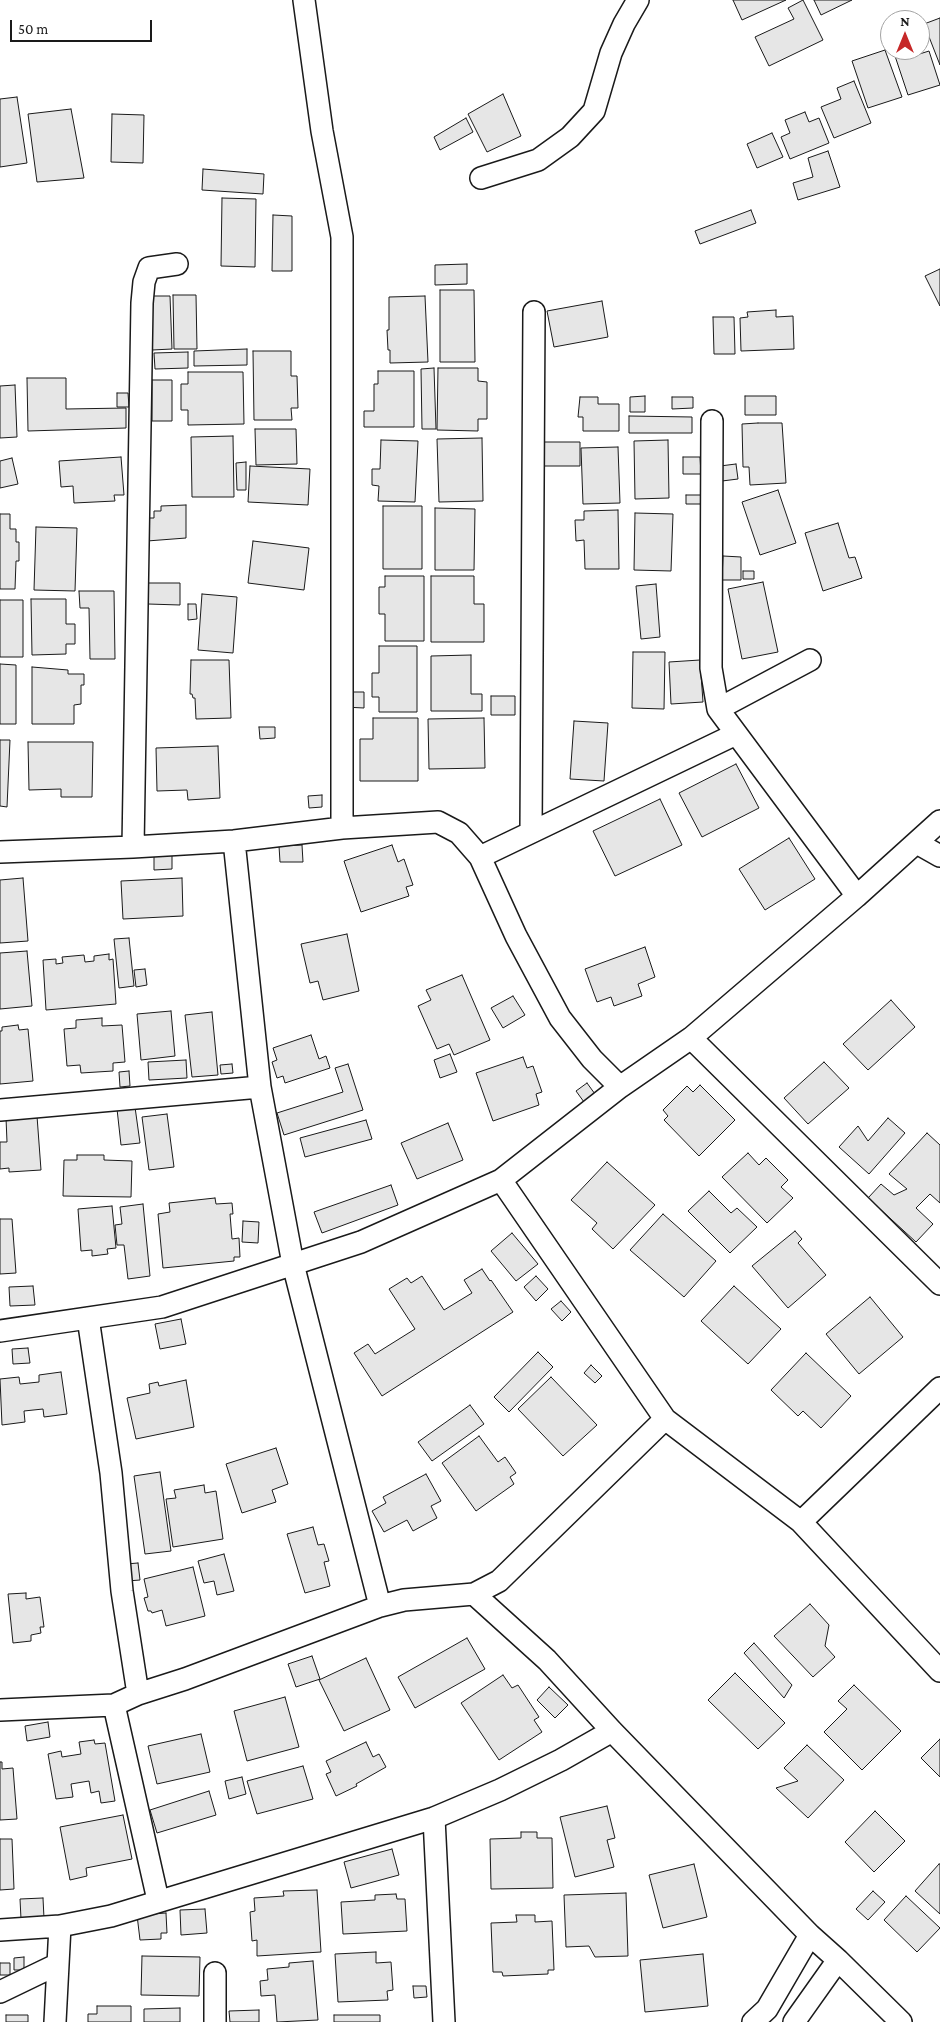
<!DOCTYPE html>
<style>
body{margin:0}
#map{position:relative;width:940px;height:2022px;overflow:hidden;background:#fff;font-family:"Crimson Pro",serif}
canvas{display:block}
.north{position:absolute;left:880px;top:10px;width:50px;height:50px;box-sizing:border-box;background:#fff;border:1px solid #a3a3a3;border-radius:50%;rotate:0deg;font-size:14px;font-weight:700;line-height:20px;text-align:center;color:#1a1a1a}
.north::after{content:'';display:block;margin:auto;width:18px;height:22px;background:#c62828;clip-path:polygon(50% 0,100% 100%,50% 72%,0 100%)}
.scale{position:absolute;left:10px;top:20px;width:142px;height:22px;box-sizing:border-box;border:2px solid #1a1a1a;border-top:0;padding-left:6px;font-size:15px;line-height:18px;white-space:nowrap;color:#1a1a1a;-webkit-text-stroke:4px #fff;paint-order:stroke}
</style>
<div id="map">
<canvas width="940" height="2022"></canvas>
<div class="north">N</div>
<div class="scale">50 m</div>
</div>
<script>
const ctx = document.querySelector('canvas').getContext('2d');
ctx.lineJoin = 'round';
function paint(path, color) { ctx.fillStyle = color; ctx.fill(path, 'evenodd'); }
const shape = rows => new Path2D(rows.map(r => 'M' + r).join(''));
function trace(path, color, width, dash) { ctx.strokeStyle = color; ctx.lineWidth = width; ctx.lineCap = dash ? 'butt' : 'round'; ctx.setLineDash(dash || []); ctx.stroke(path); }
const building = shape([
 [733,0,786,0,742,20,733,0],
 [803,0,823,40,769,66,755,37,794,19,788,8,803,0],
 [814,0,852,0,821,15,814,0],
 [940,18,940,65,924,24,940,18],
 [885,50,902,97,868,108,852,61,885,50],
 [905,50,911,50,913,56,929,51,940,85,908,95,894,53,905,50],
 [854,81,871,123,834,138,821,107,841,99,837,88,854,81],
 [503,94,521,136,487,152,468,114,503,94],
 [17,97,27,163,0,167,0,99,17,97],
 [71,109,84,178,37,182,28,114,71,109],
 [805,112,809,122,819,118,829,143,790,159,781,137,790,133,785,120,805,112],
 [112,114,144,115,143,163,111,162,112,114],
 [466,118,473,132,440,150,434,137,466,118],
 [772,133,783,157,757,168,747,144,772,133],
 [828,151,840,187,798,200,793,183,813,177,808,158,828,151],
 [203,169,264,174,263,194,202,190,203,169],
 [222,198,256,199,255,267,221,266,222,198],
 [751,210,756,223,700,244,695,231,751,210],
 [273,215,292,216,292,271,272,271,273,215],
 [467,264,467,284,435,285,435,265,467,264],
 [940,269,940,306,925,276,940,269],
 [440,290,474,290,475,362,440,362,440,290],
 [173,295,196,295,197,349,174,349,173,295],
 [151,296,170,296,172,349,152,350,151,296],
 [425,296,428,362,390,363,390,350,388,350,387,330,389,330,389,297,425,296],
 [602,301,608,337,554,347,547,311,602,301],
 [776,310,776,317,793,316,794,349,741,351,740,318,748,317,747,312,776,310],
 [713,317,734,317,735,354,714,354,713,317],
 [247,349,247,365,194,366,194,351,247,349],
 [253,351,291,351,291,376,297,376,298,408,291,408,292,420,254,420,253,351],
 [188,352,188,368,155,369,154,353,188,352],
 [434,368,436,429,422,429,421,369,434,368],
 [438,368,478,368,478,381,487,382,487,419,478,419,478,431,437,430,438,368],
 [378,371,414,371,414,427,364,427,364,411,374,411,374,384,378,384,378,371],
 [188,372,243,372,244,424,188,425,188,410,181,410,181,384,188,384,188,372],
 [27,378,66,378,66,409,126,408,126,428,28,431,27,378],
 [152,380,172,380,172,421,152,421,152,380],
 [15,385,17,437,0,438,0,386,15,385],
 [117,393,128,393,129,407,117,407,117,393],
 [645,396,645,412,630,412,630,397,645,396],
 [745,396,776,396,776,415,745,415,745,396],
 [580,397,598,397,598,404,619,404,619,431,583,431,583,417,578,417,580,397],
 [672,397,693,397,693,408,672,409,672,397],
 [629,416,692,417,692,433,629,433,629,416],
 [758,423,782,423,786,483,750,485,749,467,743,467,742,424,758,423],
 [255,429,296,429,297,464,256,465,255,429],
 [233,436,234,497,192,497,191,437,233,436],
 [482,438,483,501,439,502,437,439,482,438],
 [381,440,418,441,415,502,378,501,379,486,372,485,372,469,380,469,381,440],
 [668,440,669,498,635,499,634,441,668,440],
 [541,442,580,442,580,466,542,466,541,442],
 [618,447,620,503,583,504,581,448,618,447],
 [121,457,124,495,114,495,115,501,74,503,73,486,61,487,59,461,121,457],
 [683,457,700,457,701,474,683,474,683,457],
 [12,458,18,484,0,488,0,461,12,458],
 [246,462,246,490,237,490,236,463,246,462],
 [736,464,738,479,722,481,720,466,736,464],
 [250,466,310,469,308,505,248,502,250,466],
 [778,490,796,543,760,555,742,502,778,490],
 [686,495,703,495,703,504,686,504,686,495],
 [186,505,186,538,147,541,146,518,154,518,154,511,161,511,161,506,186,505],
 [383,506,422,506,422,569,383,569,383,506],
 [435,508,475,509,474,570,435,570,435,508],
 [618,510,619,569,585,569,584,540,576,541,575,520,584,520,584,511,618,510],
 [635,513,673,514,671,571,634,570,635,513],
 [0,514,10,514,10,529,16,529,16,542,19,542,19,561,16,561,15,589,0,589,0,514],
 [838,523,849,558,855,557,862,578,823,591,805,533,838,523],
 [36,527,77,528,75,591,34,590,36,527],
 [253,541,309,548,304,590,248,583,253,541],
 [723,556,741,557,741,580,722,580,723,556],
 [743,571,754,571,754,579,743,579,743,571],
 [385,576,424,576,424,641,385,641,385,614,379,614,379,587,385,587,385,576],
 [431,576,474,576,474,604,484,604,484,642,431,642,431,576],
 [763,582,778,652,742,659,728,589,763,582],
 [148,583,180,583,180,605,148,604,148,583],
 [656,584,660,637,641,639,636,586,656,584],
 [79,591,114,591,115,659,90,659,89,608,80,608,79,591],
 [202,594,237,597,233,653,198,650,202,594],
 [31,599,66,599,66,624,75,624,75,644,66,644,66,654,32,655,31,599],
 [0,600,23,600,23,657,0,657,0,600],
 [188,604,196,604,197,619,188,620,188,604],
 [379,646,417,646,417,712,379,712,379,697,372,697,372,673,379,673,379,646],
 [633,652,665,652,664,709,632,708,633,652],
 [471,655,471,694,482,694,482,711,431,711,431,656,471,655],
 [191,660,229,660,231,718,196,719,195,698,193,698,192,694,190,694,191,660],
 [700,660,703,702,671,704,669,662,700,660],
 [0,664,16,665,16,724,0,724,0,664],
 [32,667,68,670,68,674,84,674,84,685,81,685,81,704,74,705,74,724,32,724,32,667],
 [344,692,364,692,364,708,344,707,344,692],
 [491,696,515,696,515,715,491,715,491,696],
 [373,718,418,718,418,781,360,781,360,739,373,739,373,718],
 [484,718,485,768,429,769,428,719,484,718],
 [574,721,608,723,604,781,570,779,574,721],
 [259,727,275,727,275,738,260,739,259,727],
 [0,740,10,740,7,807,0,806,0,740],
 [28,742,93,742,92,797,61,797,61,789,29,790,28,742],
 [218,746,220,798,188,800,187,790,157,791,156,748,218,746],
 [736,764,759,808,702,837,679,793,736,764],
 [322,795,322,807,309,808,308,796,322,795],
 [660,799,682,845,615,876,593,831,660,799],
 [789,838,815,879,765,910,739,869,789,838],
 [302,845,303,862,280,862,279,846,302,845],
 [392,845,398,862,404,859,413,885,406,887,409,896,361,912,344,861,392,845],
 [154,855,172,855,172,869,154,870,154,855],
 [23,878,28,941,0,943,0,880,23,878],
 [182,878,183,916,123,919,121,881,182,878],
 [347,934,359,991,323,1000,318,981,310,983,301,944,347,934],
 [129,938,134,986,119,988,114,939,129,938],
 [645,947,655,977,638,984,642,996,614,1006,611,997,597,1002,585,969,645,947],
 [27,951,32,1006,0,1009,0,953,27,951],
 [109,954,109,960,113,959,116,1004,46,1010,43,960,56,959,56,964,63,963,62,957,84,955,85,962,94,961,94,956,109,954],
 [145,969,147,985,136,987,134,970,145,969],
 [462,975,490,1040,454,1055,449,1044,437,1049,418,1006,431,1000,426,990,462,975],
 [513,996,525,1015,503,1028,491,1008,513,996],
 [891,1000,915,1027,868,1070,843,1044,891,1000],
 [171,1011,175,1056,141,1060,137,1014,171,1011],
 [212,1012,218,1075,192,1077,185,1015,212,1012],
 [102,1018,102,1026,122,1025,125,1062,113,1063,113,1071,81,1073,80,1065,67,1066,64,1029,76,1028,76,1020,102,1018],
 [18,1025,19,1030,28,1029,33,1081,0,1084,0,1031,2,1031,2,1027,18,1025],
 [311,1035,319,1059,326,1056,330,1068,285,1083,283,1076,277,1078,272,1062,277,1060,273,1048,311,1035],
 [450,1054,457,1072,440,1078,434,1060,450,1054],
 [523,1057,527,1068,533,1066,542,1092,536,1094,539,1105,493,1121,476,1073,523,1057],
 [186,1060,187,1078,149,1080,148,1062,186,1060],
 [824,1062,849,1088,808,1124,784,1098,824,1062],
 [232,1064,233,1073,221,1074,220,1065,232,1064],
 [348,1064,363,1110,284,1135,277,1113,343,1092,335,1068,348,1064],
 [129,1071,130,1086,120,1087,119,1072,129,1071],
 [587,1083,595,1094,584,1102,576,1091,587,1083],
 [700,1085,735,1120,699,1156,664,1120,668,1116,663,1110,687,1086,693,1092,700,1085],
 [135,1107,140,1143,121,1145,117,1109,135,1107],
 [167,1114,174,1167,149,1170,142,1117,167,1114],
 [37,1116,41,1170,9,1172,9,1168,0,1169,0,1142,7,1142,6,1118,37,1116],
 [888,1118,905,1133,869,1174,839,1147,858,1126,868,1141,888,1118],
 [366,1120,372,1139,305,1157,300,1138,366,1120],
 [448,1123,463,1160,417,1179,401,1143,448,1123],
 [927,1133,940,1145,940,1203,930,1194,916,1208,933,1224,916,1242,868,1198,881,1184,894,1195,907,1189,889,1174,927,1133],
 [748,1153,759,1165,766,1158,788,1180,781,1187,793,1198,767,1223,722,1177,748,1153],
 [77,1155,104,1155,104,1160,132,1161,131,1197,63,1196,64,1160,77,1160,77,1155],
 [607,1162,655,1205,613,1249,592,1229,597,1223,571,1200,607,1162],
 [391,1185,398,1205,322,1233,314,1212,391,1185],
 [709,1191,731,1213,737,1208,757,1227,730,1253,688,1211,709,1191],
 [215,1198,216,1204,232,1203,233,1214,230,1214,232,1239,239,1238,240,1257,234,1257,234,1261,163,1268,158,1214,170,1212,169,1203,215,1198],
 [143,1204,150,1276,128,1279,124,1245,117,1245,115,1225,122,1224,120,1207,143,1204],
 [112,1206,116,1248,107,1249,108,1254,92,1256,92,1250,81,1251,78,1209,112,1206],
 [663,1214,716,1261,684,1297,630,1250,663,1214],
 [0,1219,12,1219,16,1273,0,1274,0,1219],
 [243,1221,259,1222,258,1243,242,1242,243,1221],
 [795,1231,802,1239,798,1243,826,1275,788,1308,752,1266,795,1231],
 [512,1233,538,1264,516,1281,491,1251,512,1233],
 [482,1269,490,1281,491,1280,513,1312,382,1396,354,1353,368,1344,375,1354,415,1329,389,1289,407,1278,411,1283,422,1276,444,1310,472,1293,464,1280,482,1269],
 [536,1276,548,1289,536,1301,524,1287,536,1276],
 [33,1286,35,1305,10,1306,9,1287,33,1286],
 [734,1286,781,1329,748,1364,701,1321,734,1286],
 [870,1297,903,1337,859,1374,826,1334,870,1297],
 [561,1301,571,1312,562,1321,551,1309,561,1301],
 [181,1319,186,1344,160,1349,155,1324,181,1319],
 [28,1348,30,1363,13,1364,12,1349,28,1348],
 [538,1352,553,1367,509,1412,494,1397,538,1352],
 [806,1353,851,1396,821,1428,803,1411,798,1416,771,1390,806,1353],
 [591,1365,602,1376,595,1383,584,1373,591,1365],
 [61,1372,67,1414,44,1417,43,1409,24,1411,25,1422,2,1425,0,1379,19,1377,20,1384,39,1382,39,1375,61,1372],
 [551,1377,597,1425,563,1456,518,1409,551,1377],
 [186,1380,194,1427,136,1439,127,1398,150,1393,149,1384,158,1382,159,1386,186,1380],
 [470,1405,484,1424,432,1461,418,1442,470,1405],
 [479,1436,498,1462,505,1457,516,1473,510,1477,514,1484,476,1511,442,1463,479,1436],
 [276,1448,288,1484,272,1490,276,1502,242,1513,226,1464,276,1448],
 [160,1472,171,1551,145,1554,134,1476,160,1472],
 [426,1474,441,1501,431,1506,437,1518,413,1531,407,1520,384,1532,372,1511,386,1503,383,1497,426,1474],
 [204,1485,205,1493,216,1491,223,1539,173,1547,166,1499,176,1498,174,1490,204,1485],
 [313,1527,318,1545,324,1544,329,1561,324,1562,330,1586,305,1593,287,1534,313,1527],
 [224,1554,234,1591,217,1595,214,1581,204,1583,198,1561,224,1554],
 [138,1563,140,1580,127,1581,126,1564,138,1563],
 [193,1567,205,1616,166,1626,162,1610,152,1613,151,1611,148,1611,144,1598,148,1597,144,1579,193,1567],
 [26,1593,26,1599,40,1597,44,1627,40,1627,41,1633,31,1635,31,1641,13,1643,8,1594,26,1593],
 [810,1604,829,1625,825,1646,835,1657,813,1677,774,1636,810,1604],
 [467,1638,485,1669,415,1708,398,1677,467,1638],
 [754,1643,792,1685,784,1698,744,1653,754,1643],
 [312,1656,320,1679,296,1687,288,1664,312,1656],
 [366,1658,390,1710,344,1731,319,1680,366,1658],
 [735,1673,785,1723,758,1749,708,1700,735,1673],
 [503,1675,512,1688,518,1685,539,1717,534,1720,542,1732,499,1760,461,1703,503,1675],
 [854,1685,901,1731,862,1770,824,1732,847,1709,838,1701,854,1685],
 [549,1687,568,1705,555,1718,537,1700,549,1687],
 [285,1697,299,1747,247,1761,234,1711,285,1697],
 [48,1722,50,1737,27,1741,25,1726,48,1722],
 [201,1734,210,1772,157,1784,148,1746,201,1734],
 [940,1739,940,1777,921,1758,940,1739],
 [94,1740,95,1744,105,1743,115,1801,101,1803,99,1791,91,1793,89,1781,71,1784,73,1797,56,1799,48,1754,61,1751,62,1757,81,1754,79,1742,94,1740],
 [366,1742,373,1757,379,1754,386,1767,356,1784,357,1786,336,1796,326,1774,331,1772,326,1761,366,1742],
 [807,1745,844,1780,808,1818,776,1788,798,1781,784,1768,807,1745],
 [0,1762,2,1762,2,1769,13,1768,17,1819,0,1820,0,1762],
 [303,1766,313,1799,257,1814,247,1781,303,1766],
 [242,1777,246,1794,229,1799,225,1781,242,1777],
 [209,1791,216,1815,157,1833,150,1810,209,1791],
 [607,1806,615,1838,607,1840,614,1867,575,1877,560,1817,607,1806],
 [875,1811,905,1841,874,1872,845,1842,875,1811],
 [123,1815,132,1859,86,1868,87,1876,70,1880,60,1827,123,1815],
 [521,1832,537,1832,537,1838,552,1838,553,1888,491,1889,490,1839,521,1838,521,1832],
 [0,1839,12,1839,14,1889,0,1890,0,1839],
 [392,1849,399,1875,351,1888,344,1862,392,1849],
 [694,1864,707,1917,663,1928,649,1875,694,1864],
 [939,1864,940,1864,940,1914,915,1891,939,1864],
 [317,1890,321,1952,257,1956,257,1940,252,1941,250,1912,255,1911,254,1898,284,1896,283,1891,317,1890],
 [873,1891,885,1902,868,1920,856,1909,873,1891],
 [626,1893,628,1956,595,1957,589,1946,566,1947,564,1895,626,1893],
 [396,1894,397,1899,405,1899,407,1931,343,1934,341,1902,375,1900,375,1895,396,1894],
 [906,1896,940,1928,917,1952,884,1920,906,1896],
 [43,1898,44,1918,21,1919,20,1899,43,1898],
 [205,1909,207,1933,181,1935,180,1910,205,1909],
 [166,1913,167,1933,161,1933,161,1939,140,1940,137,1915,166,1913],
 [516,1915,535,1915,535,1922,552,1921,554,1970,548,1970,548,1974,503,1976,502,1972,493,1972,491,1923,517,1922,516,1915],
 [376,1952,376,1963,391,1962,393,1990,387,1991,388,2000,338,2002,335,1954,376,1952],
 [703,1954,708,2006,645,2012,640,1960,703,1954],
 [142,1956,200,1957,199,1996,141,1995,142,1956],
 [24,1957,24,1970,14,1970,14,1958,24,1957],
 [313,1961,318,2020,277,2022,275,1995,261,1996,260,1981,268,1980,267,1969,289,1967,289,1963,313,1961],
 [0,1963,10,1963,10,1975,0,1975,0,1963],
 [413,1986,426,1986,427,1997,414,1998,413,1986],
 [97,2006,131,2006,131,2022,88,2022,88,2014,97,2014,97,2006],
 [180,2008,180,2022,144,2022,144,2009,180,2008],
 [259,2010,259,2022,230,2022,229,2011,259,2010],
 [6,2015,28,2015,28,2022,6,2022,6,2015],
 [334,2015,380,2015,380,2022,334,2022,334,2015]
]);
const minor = shape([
 [304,0,322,131,342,237,342,828],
 [481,178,538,160,570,137,594,111,611,53,624,24,638,0],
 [712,421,711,668,718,709,857,896],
 [718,709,810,660],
 [531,832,534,312],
 [234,841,260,1087,293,1264,380,1606],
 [917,843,940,856],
 [133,847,142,303,144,282,149,268,177,264],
 [0,852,133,847,234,841,342,828,438,822,459,833,480,857,516,936,560,1018,592,1059,620,1087],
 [480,857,736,734],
 [691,1038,940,1284],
 [0,1110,260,1087],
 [501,1180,665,1419,801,1522,940,1671],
 [88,1318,111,1473,122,1591,138,1694],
 [0,1331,162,1307,361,1242,501,1180,620,1087,691,1038,857,896,940,821],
 [801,1522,940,1388],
 [474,1594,547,1660,612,1731,810,1935,838,1960,901,2022],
 [114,1705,158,1900],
 [0,1710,114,1705,138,1694,185,1679,380,1606,404,1600,474,1594,499,1581,665,1419],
 [434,1818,444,2022],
 [0,1930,60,1926,111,1916,434,1818,500,1790,561,1760,612,1731],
 [215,1973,215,2022],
 [0,1992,58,1964],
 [55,2022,60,1926],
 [753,2022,767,2009,810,1935],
 [794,2022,838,1960]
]);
paint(building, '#e6e6e6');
trace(building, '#1a1a1a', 1);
trace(minor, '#1a1a1a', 24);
trace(minor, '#fff', 21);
</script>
